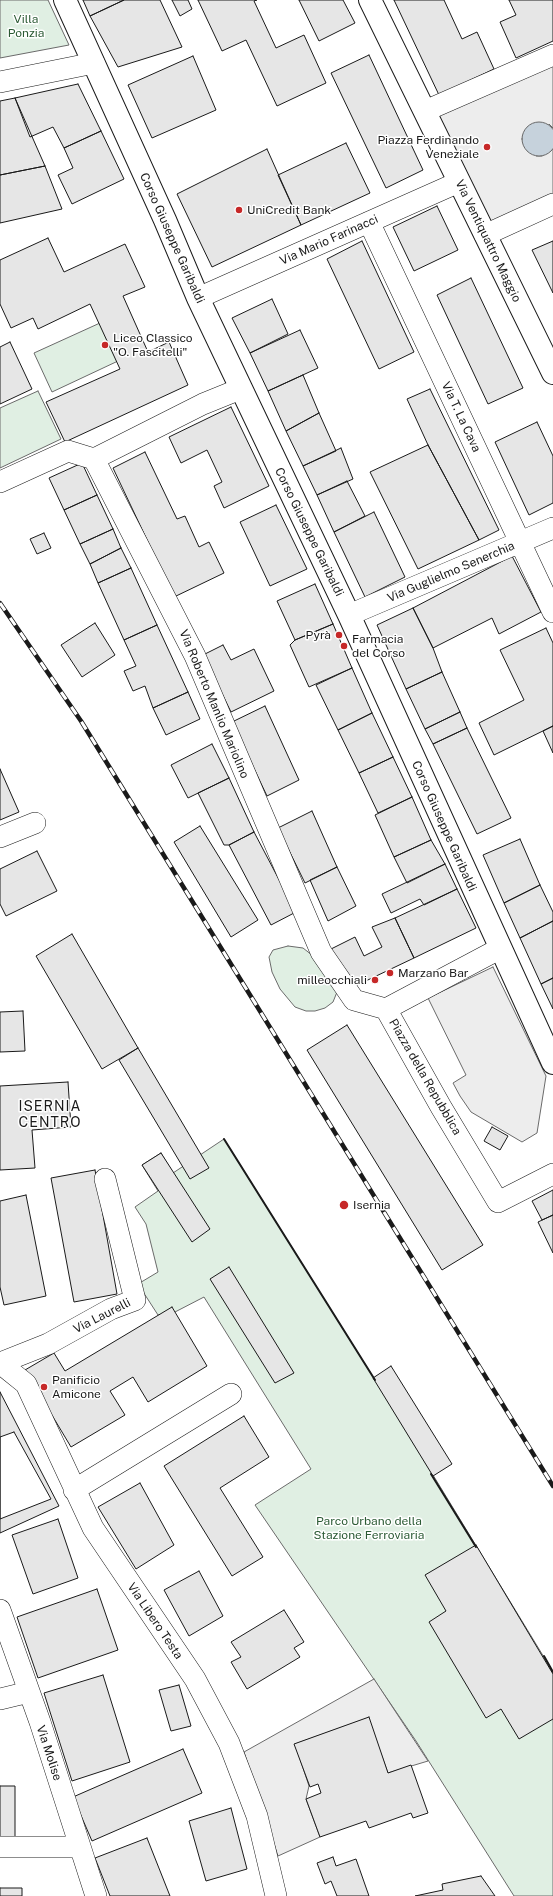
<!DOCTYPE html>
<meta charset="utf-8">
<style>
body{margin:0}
canvas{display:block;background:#fff}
</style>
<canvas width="553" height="1896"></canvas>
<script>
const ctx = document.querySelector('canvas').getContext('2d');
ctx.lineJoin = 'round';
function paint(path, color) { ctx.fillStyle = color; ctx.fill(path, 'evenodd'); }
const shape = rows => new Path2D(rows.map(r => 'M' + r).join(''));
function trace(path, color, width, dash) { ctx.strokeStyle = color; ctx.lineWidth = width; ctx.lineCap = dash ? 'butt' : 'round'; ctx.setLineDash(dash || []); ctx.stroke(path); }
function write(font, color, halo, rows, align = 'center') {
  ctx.font = font + ' "Public Sans",sans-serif'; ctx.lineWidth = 3; ctx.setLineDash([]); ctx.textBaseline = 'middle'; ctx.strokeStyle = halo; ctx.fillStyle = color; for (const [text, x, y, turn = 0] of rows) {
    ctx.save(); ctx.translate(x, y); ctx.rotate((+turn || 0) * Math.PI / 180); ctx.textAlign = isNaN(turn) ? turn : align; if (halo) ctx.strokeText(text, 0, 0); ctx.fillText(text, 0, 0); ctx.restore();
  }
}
const green = shape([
 [0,0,48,0,69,45,0,58,0,0],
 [100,323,118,361,52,392,34,353,100,323],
 [38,391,61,439,0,468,0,408,38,391],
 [288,946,303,948,317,959,337,992,333,1002,325,1008,315,1011,306,1011,295,1007,280,989,272,972,269,957,273,950,288,946],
 [224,1139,380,1388,553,1672,553,1896,514,1896,416,1741,255,1505,311,1469,204,1297,175,1312,158,1315,138,1284,158,1272,146,1224,135,1207,158,1191,142,1165,161,1153,173,1173,224,1139]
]);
const parking = shape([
 [553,62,553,128,549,124,536,156,542,156,553,149,553,201,489,231,436,116,553,62],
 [493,967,546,1076,537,1133,522,1142,471,1112,460,1096,453,1083,466,1075,428,998,493,967],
 [374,1679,428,1761,388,1773,368,1718,295,1744,309,1786,306,1799,320,1837,278,1856,244,1752,374,1679]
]);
const water = shape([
 '522 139a17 17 0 1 1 34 0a17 17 0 1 1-34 0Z'
]);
const building = shape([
 [83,0,124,0,90,16,83,0],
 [124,0,160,0,182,47,118,67,90,16,124,0],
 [172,0,188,0,192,9,180,16,172,0],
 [198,0,257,0,254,1,276,48,304,35,326,83,277,106,246,40,222,51,198,0],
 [299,0,343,0,355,23,319,41,299,0],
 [394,0,444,0,462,39,477,32,494,69,439,95,394,0],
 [509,0,553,0,553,41,516,58,500,22,516,15,509,0],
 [369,55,423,170,386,188,331,73,369,55],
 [193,56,216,110,152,138,128,85,193,56],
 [78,84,101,131,64,148,53,127,30,137,15,98,78,84],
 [15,98,45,166,0,175,0,101,15,98],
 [101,131,124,179,72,204,58,175,73,168,64,148,101,131],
 [346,143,370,193,301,225,278,175,346,143],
 [267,149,301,225,212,267,177,194,267,149],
 [45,166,62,209,0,223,0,175,45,166],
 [437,206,458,250,414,271,393,227,437,206],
 [48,238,64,272,125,244,145,287,123,296,148,352,169,342,188,385,65,442,46,402,120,369,90,304,38,329,33,318,11,328,0,304,0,260,48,238],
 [362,241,414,352,379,369,327,259,362,241],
 [553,241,553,293,532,250,553,241],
 [471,278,523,388,488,404,437,295,471,278],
 [272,299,288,334,250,353,232,318,272,299],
 [300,330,318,368,268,391,250,353,300,330],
 [10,342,32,389,0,404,0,347,10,342],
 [303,375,319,413,286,431,268,391,303,375],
 [430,389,499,530,479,540,428,445,407,399,430,389],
 [231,407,269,486,224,508,214,486,222,482,207,450,181,463,169,437,231,407],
 [319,413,336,451,303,466,286,431,319,413],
 [537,422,553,456,553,503,529,515,495,442,537,422],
 [428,445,479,540,418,569,370,472,428,445],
 [341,448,353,479,317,495,303,466,341,448],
 [145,452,177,519,185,516,199,547,209,542,224,573,174,597,113,468,145,452],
 [82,463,97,495,64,510,49,478,82,463],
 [347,481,365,516,334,532,317,495,347,481],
 [97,495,113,529,80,544,64,510,97,495],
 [276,505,307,569,270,586,240,522,276,505],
 [374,512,405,577,365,597,334,532,374,512],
 [113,529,121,548,90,564,80,544,113,529],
 [44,533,51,548,37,554,30,539,44,533],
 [121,548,131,568,98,583,90,564,121,548],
 [512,556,541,612,499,634,492,618,433,648,413,608,512,556],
 [131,568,157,625,124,640,98,583,131,568],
 [315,584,333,624,295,640,277,601,315,584],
 [413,608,433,648,442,672,406,689,377,625,413,608],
 [95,623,115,655,82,677,61,645,95,623],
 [333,624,352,668,309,687,290,645,295,640,333,624],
 [157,625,188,692,153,708,145,686,133,691,124,671,136,666,124,640,157,625],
 [546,628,553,643,553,726,494,755,479,723,524,700,500,650,546,628],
 [223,645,231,660,254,649,274,691,231,712,203,655,223,645],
 [352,668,372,713,338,730,316,685,352,668],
 [442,672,460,712,425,729,406,689,442,672],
 [188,692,200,719,166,735,153,708,188,692],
 [265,706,299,780,267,796,232,722,265,706],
 [460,712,467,728,433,744,425,729,460,712],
 [372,713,393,757,359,773,338,730,372,713],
 [553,726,553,753,543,731,553,726],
 [467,728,511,818,477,834,433,744,467,728],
 [212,744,229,778,188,798,171,765,212,744],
 [393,757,412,797,378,813,359,773,393,757],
 [0,769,19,812,0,820,0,769],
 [229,778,254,832,229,845,224,845,198,793,229,778],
 [412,797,431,840,394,857,375,815,412,797],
 [312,811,337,867,305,883,278,828,312,811],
 [200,826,258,920,231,937,174,842,200,826],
 [254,832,296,912,271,925,229,845,254,832],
 [520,839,540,885,504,903,483,855,520,839],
 [431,840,445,864,407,883,394,857,431,840],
 [37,851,57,891,6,916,0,904,0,869,37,851],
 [445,864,457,889,424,905,420,899,391,913,382,894,445,864],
 [337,867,356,906,328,921,310,880,337,867],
 [540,885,553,912,553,921,520,938,504,903,540,885],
 [457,889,476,928,414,958,395,918,457,889],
 [395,918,414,958,351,988,331,949,355,937,364,956,382,947,372,927,395,918],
 [553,921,553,978,541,984,520,938,553,921],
 [72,934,138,1048,102,1069,36,956,72,934],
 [553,978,553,1009,541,984,553,978],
 [23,1011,25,1051,0,1052,0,1012,23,1011],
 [347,1025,483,1245,442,1270,307,1050,347,1025],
 [138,1048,209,1168,190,1179,119,1060,138,1048],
 [68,1082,71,1127,32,1130,35,1168,0,1170,0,1086,68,1082],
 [492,1127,508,1136,500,1150,484,1141,492,1127],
 [161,1153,210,1229,192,1242,142,1165,161,1153],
 [95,1170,117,1294,74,1302,51,1178,95,1170],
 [553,1190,553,1215,542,1220,532,1201,553,1190],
 [26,1195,46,1296,4,1305,0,1287,0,1201,26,1195],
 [553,1215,553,1253,538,1222,553,1215],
 [229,1267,294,1373,275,1383,210,1279,229,1267],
 [172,1307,207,1366,148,1402,133,1377,110,1391,125,1415,71,1447,25,1370,54,1353,65,1371,172,1307],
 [391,1366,452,1464,433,1476,373,1378,391,1366],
 [0,1392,59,1506,0,1533,0,1392],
 [244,1416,269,1457,220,1488,263,1557,232,1576,164,1466,244,1416],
 [14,1432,51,1499,0,1519,0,1437,14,1432],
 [140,1483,174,1545,136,1569,98,1507,140,1483],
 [58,1519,78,1578,33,1594,12,1535,58,1519],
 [476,1545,553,1674,553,1719,519,1739,501,1709,486,1718,429,1622,446,1611,425,1575,476,1545],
 [199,1571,223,1616,189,1636,164,1590,199,1571],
 [97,1589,118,1650,38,1678,17,1617,97,1589],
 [284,1610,304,1642,294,1648,300,1657,247,1689,231,1662,241,1657,231,1642,284,1610],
 [103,1675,130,1762,72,1781,44,1693,103,1675],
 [179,1685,191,1726,171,1731,159,1690,179,1685],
 [369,1717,388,1773,411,1765,428,1813,413,1818,411,1813,369,1828,366,1821,320,1837,306,1799,321,1793,318,1784,310,1787,294,1744,369,1717],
 [183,1749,202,1793,92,1841,73,1797,183,1749],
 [0,1786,15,1786,15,1841,0,1841,0,1786],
 [231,1808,247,1869,206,1881,189,1821,231,1808],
 [147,1838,170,1896,110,1896,95,1858,147,1838],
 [333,1857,336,1866,356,1859,369,1896,337,1896,331,1881,325,1884,317,1863,333,1857],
 [481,1876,495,1896,415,1896,443,1890,442,1884,481,1876],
 [0,1888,22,1888,22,1896,0,1896,0,1888]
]);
const street = shape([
 [0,82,94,63],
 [425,111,553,55],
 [369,222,553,612],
 [485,235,553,204],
 [198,298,459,182],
 [94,459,195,656,321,952,354,1000,386,1009],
 [94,459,203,404,240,389],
 [0,482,68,451,94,459],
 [349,615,553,528],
 [0,837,35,823],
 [499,949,386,1009,441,1107,498,1202,553,1174],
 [0,1363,26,1384,93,1528,195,1679,229,1743,257,1816,276,1896],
 [0,1363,48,1344,111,1309,135,1300,105,1179],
 [74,1490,231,1394],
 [0,1610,40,1722,96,1896],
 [0,1699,29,1692],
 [0,1847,79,1847]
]);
const secondary = shape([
 [65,0,165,220,198,298,349,615,553,1063],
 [370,0,553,373]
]);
const rail = shape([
 [0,603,81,721,553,1486]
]);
const wall = shape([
 [224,1139,375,1380],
 [431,1474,476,1547],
 [544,1656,553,1672]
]);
const markers = [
 [487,147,4,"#c62828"],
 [239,210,4,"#c62828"],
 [105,345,4,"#c62828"],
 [339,635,4,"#c62828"],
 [344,646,4,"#c62828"],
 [390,973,4,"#c62828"],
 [375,980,4,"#c62828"],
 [344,1205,5,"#c62828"],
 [44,1387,4,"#c62828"]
];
const parkNames = [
 ["Villa",26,19],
 ["Ponzia",26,33],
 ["Parco Urbano della",369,1521],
 ["Stazione Ferroviaria",369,1535]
];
const poiNames = [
 ["Piazza Ferdinando",479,140,"right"],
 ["Veneziale",479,154,"right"],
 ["UniCredit Bank",247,210],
 ["Liceo Classico",113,338],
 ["\"O. Fascitelli\"",113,352],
 ["Pyrà",331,635,"right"],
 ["Farmacia",352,639],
 ["del Corso",352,653],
 ["Marzano Bar",398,973],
 ["milleocchiali",367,980,"right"],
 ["Isernia",353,1205],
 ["Panificio",52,1380],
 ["Amicone",52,1394]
];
const streetNames = [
 ["Corso Giuseppe Garibaldi",172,238,66],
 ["Via Mario Farinacci",329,240,-24],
 ["Via Ventiquattro Maggio",488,241,64],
 ["Via T. La Cava",461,417,65],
 ["Corso Giuseppe Garibaldi",309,532,64],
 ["Via Guglielmo Senerchia",451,572,-23],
 ["Via Roberto Manlio Mariolino",214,704,67],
 ["Corso Giuseppe Garibaldi",444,826,66],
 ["Piazza della Repubblica",425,1077,60],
 ["Via Laurelli",102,1316,-27],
 ["Via Libero Testa",155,1621,56],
 ["Via Molise",49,1753,72]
];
const quarterNames = [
 ["ISERNIA",50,1107],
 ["CENTRO",50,1123]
];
paint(green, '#e0efe3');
trace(green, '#6a6a6a', 1);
paint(parking, '#ededed');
trace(parking, '#6a6a6a', 1);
paint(water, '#c6d2dc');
trace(water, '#6a6a6a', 1);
paint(building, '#e6e6e6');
trace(building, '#1a1a1a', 1);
trace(street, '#1a1a1a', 22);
trace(secondary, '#1a1a1a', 24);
trace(street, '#fff', 21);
trace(secondary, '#fff', 22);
trace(rail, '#1a1a1a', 4.5);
trace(rail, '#fff', 3, [9]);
trace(wall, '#1a1a1a', 2);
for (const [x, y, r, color] of markers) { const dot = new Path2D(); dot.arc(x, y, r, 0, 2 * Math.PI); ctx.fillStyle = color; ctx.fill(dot); trace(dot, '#fff', 1.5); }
write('12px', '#2b5a34', '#fff', parkNames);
write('12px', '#1a1a1a', '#fff', poiNames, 'left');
write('12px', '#1a1a1a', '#fff', streetNames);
ctx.letterSpacing = '1px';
write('14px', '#1a1a1a', '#fff', quarterNames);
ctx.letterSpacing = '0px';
</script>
